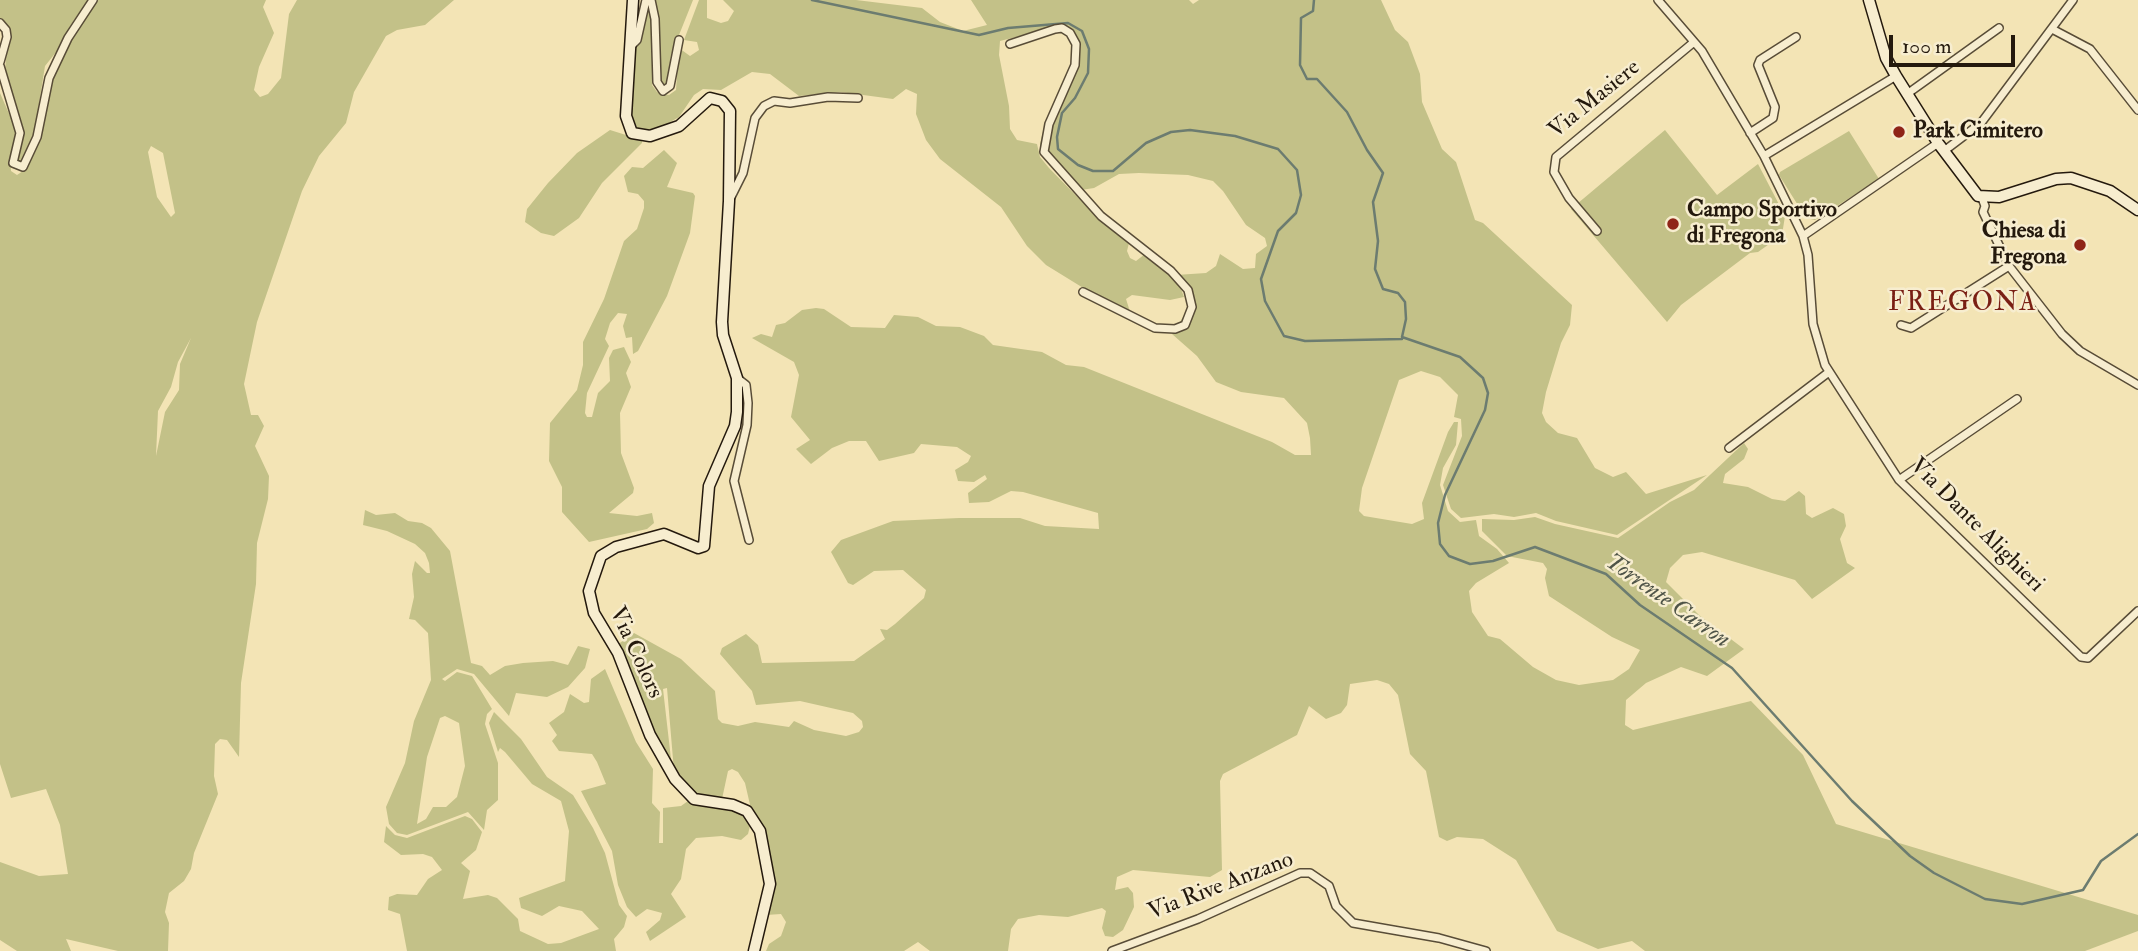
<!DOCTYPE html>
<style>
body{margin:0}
#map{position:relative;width:2138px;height:951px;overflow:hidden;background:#f3e4b5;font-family:"IM FELL Double Pica",serif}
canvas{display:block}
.scale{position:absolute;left:1889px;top:35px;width:126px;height:32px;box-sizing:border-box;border:4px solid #24190d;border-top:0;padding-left:9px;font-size:21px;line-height:24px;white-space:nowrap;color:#24190d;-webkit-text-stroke:5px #f7edcf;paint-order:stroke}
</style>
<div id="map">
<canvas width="2138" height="951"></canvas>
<div class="scale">100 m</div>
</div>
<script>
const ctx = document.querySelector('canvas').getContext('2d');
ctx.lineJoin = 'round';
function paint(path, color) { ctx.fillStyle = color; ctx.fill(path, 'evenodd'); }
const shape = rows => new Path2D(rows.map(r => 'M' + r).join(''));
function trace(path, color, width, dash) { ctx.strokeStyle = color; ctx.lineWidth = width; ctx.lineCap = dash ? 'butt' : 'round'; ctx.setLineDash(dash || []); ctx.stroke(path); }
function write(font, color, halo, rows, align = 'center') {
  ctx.font = font + ' "IM FELL Double Pica",serif'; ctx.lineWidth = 5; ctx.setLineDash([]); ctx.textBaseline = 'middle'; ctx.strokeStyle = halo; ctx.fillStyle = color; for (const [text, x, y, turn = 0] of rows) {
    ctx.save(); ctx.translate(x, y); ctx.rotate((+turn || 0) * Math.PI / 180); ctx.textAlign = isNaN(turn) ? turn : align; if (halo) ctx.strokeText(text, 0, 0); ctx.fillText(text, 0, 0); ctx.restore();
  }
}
const green = shape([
 [0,0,88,0,70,26,61,46,45,66,34,135,20,165,16,159,22,132,5,69,9,30,6,23,0,21],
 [94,0,266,0,263,7,274,33,259,67,254,90,260,97,268,94,281,78,289,14,297,0,454,0,425,25,397,30,386,36,354,92,346,123,319,156,302,191,257,322,244,384,251,415,258,415,264,426,255,446,269,476,268,499,257,543,256,584,241,683,239,757,227,740,220,739,215,744,214,776,218,794,194,853,191,869,184,881,169,893,165,912,169,923,168,951,118,951,66,939,71,951,17,951,0,940,0,862,39,876,68,874,60,825,46,789,11,798,0,764,0,93,17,132,10,158,11,171,17,175,23,171,36,148,48,89,75,29],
 [151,146,163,153,175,213,171,217,157,197,148,152],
 [191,338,180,364,179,390,165,412,156,456,158,411,171,387,178,362],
 [656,0,693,0,671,55,667,85,662,87,659,83],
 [699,0,707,0,707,18,721,23,728,21,734,11,723,0,856,0,922,8,940,22,963,31,987,25,971,0,1189,0,1193,4,1199,0,1381,0,1395,30,1408,42,1420,74,1422,102,1442,149,1456,162,1475,220,1483,223,1572,305,1570,325,1561,343,1546,392,1542,413,1546,422,1558,433,1577,438,1595,468,1613,477,1626,472,1646,494,1707,475,1617,535,1556,521,1536,513,1514,517,1494,514,1461,518,1451,509,1443,485,1462,436,1461,419,1454,417,1458,395,1440,377,1421,371,1399,380,1362,488,1359,511,1364,516,1412,524,1424,519,1422,503,1448,432,1454,422,1458,422,1456,445,1443,468,1440,485,1448,511,1460,522,1476,520,1479,536,1497,549,1509,563,1476,583,1469,591,1472,612,1488,636,1500,639,1533,667,1556,680,1579,685,1613,680,1629,669,1640,650,1612,637,1549,596,1545,578,1547,569,1543,563,1507,556,1482,531,1482,519,1514,520,1535,517,1555,524,1618,538,1670,502,1694,490,1744,443,1748,449,1744,459,1725,474,1723,483,1748,487,1772,499,1785,501,1799,491,1805,496,1806,514,1812,518,1833,508,1844,514,1846,526,1840,539,1847,563,1855,568,1812,599,1795,580,1702,552,1683,555,1670,568,1666,582,1699,615,1744,649,1707,676,1681,667,1646,683,1626,700,1625,725,1633,730,1751,701,1803,755,1836,824,2138,915,2138,931,2085,951,1645,951,1632,941,1598,949,1557,931,1516,860,1483,839,1457,837,1447,841,1439,837,1426,771,1410,754,1398,695,1389,684,1377,680,1350,684,1347,705,1341,713,1326,719,1309,706,1297,735,1223,774,1220,781,1222,870,1210,877,1133,870,1117,877,1115,890,1128,887,1133,893,1134,907,1123,930,1113,937,1105,936,1102,928,1106,911,1102,908,1068,917,1039,915,1018,919,1011,929,1008,951,930,951,918,942,904,951,766,951,769,944,781,936,786,922,781,914,766,915,771,896,745,783,738,772,732,769,728,771,722,799,693,795,674,771,667,688,663,689,671,759,669,761,652,730,617,645,634,633,681,659,715,691,718,719,722,723,738,726,755,722,789,727,794,721,814,730,846,736,859,732,863,727,862,721,853,713,800,701,756,705,752,691,720,654,722,648,746,634,758,645,762,663,854,661,885,639,880,629,887,630,895,624,924,598,926,590,903,570,874,571,853,585,848,583,831,552,841,540,893,521,959,518,1020,518,1045,526,1099,529,1098,513,1023,492,1011,491,989,502,969,503,968,493,987,479,985,475,974,482,958,481,955,470,968,462,971,456,957,447,921,444,914,453,879,461,866,441,849,441,832,448,811,464,796,449,810,440,791,417,799,375,794,362,752,338,761,334,772,337,776,325,785,323,802,310,816,308,824,309,851,327,885,328,894,315,918,317,936,326,960,327,984,336,993,345,1042,352,1066,365,1084,367,1272,442,1295,455,1311,455,1310,438,1307,423,1284,398,1241,392,1216,382,1197,356,1172,334,1189,308,1188,296,1176,275,1206,273,1216,266,1220,254,1243,269,1255,268,1256,254,1267,246,1265,238,1246,225,1223,191,1213,181,1188,175,1139,173,1119,174,1094,188,1081,190,1065,180,1042,155,1040,144,1045,124,1071,73,1073,50,1068,35,1060,26,1000,41,999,55,1009,106,1010,129,1017,140,1037,144,1040,157,1049,168,1103,223,1129,243,1127,251,1130,258,1136,261,1145,254,1167,271,1181,289,1184,297,1170,300,1132,295,1126,299,1132,318,1046,265,1027,246,1001,207,940,159,926,140,916,114,917,94,906,89,893,99,841,92,799,96,770,74,752,72,721,90,703,89,694,95,679,117,665,125,646,131,635,130,629,120,633,50,641,37,648,4,651,5,654,69,652,85,657,92,669,95,676,90,679,48,690,56,699,50,697,42,684,40],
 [610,130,642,140,642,143,602,183,579,218,554,236,541,233,525,222,527,209,548,183,577,153],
 [1665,130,1717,195,1758,164,1785,216,1782,235,1758,252,1750,253,1681,305,1667,322,1571,209],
 [1849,131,1879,179,1815,220,1806,218,1779,175,1780,172],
 [664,150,677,163,667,187,693,193,695,196,690,233,667,296,638,351,633,354,632,337,626,338,623,326,627,314,618,313,610,323,605,339,609,346,587,393,585,413,587,417,592,417,598,393,610,381,609,358,613,350,624,347,631,362,626,373,631,387,620,413,621,453,634,488,633,493,609,513,637,516,652,513,654,523,647,529,589,542,562,512,562,487,549,461,550,423,577,390,583,365,583,342,604,299,624,241,637,229,644,208,644,201,638,194,628,192,624,176,632,167,643,168],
 [365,510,376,515,395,513,408,521,422,523,431,528,450,551,471,663,482,666,490,675,505,666,523,663,553,661,568,665,578,646,590,649,585,668,568,687,547,697,516,693,509,716,474,674,457,669,442,679,445,681,457,672,472,676,492,709,487,714,485,724,498,763,498,800,487,810,484,830,468,812,407,835,397,833,389,824,386,807,405,763,414,721,431,680,428,633,415,620,409,619,414,597,412,574,415,561,427,573,430,573,429,563,425,553,415,544,387,531,363,525],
 [445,716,459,723,465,766,457,797,446,807,433,807,426,819,417,824,427,757,440,718],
 [605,669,636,742,653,769,652,803,660,812,659,843,663,843,663,808,681,806,688,801,710,807,733,808,743,812,750,826,748,834,741,840,722,836,696,838,686,849,681,879,671,894,686,917,650,941,646,932,660,920,662,913,647,909,636,917,627,907,618,885,612,851,581,791,606,784,597,762,592,754,559,751,552,741,557,735,549,723,564,712,570,694,584,703,589,702,591,679],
 [494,712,521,739,547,777,573,795,593,828,605,853,619,905,627,916,624,927,614,939,616,951,407,951,400,914,388,910,389,897,397,894,417,895,428,879,442,870,432,857,423,854,401,855,384,842,386,826,395,835,407,838,465,816,472,819,482,832,476,850,461,863,470,871,463,899,488,895,497,898,518,919,520,931,548,944,561,943,599,929,582,911,559,906,542,916,521,908,519,898,565,881,569,831,561,801,532,784,505,752,500,748,498,752,489,723]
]);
const stream = shape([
 [812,0,979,35,1008,28,1068,23,1082,31,1089,49,1088,73,1075,98,1062,113,1057,137,1058,149,1078,165,1093,171,1113,171,1146,143,1171,132,1190,130,1235,136,1278,149,1297,170,1301,195,1296,213,1278,231,1261,279,1265,301,1284,336,1305,341,1402,339],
 [1314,0,1313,11,1301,18,1300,65,1307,79,1317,79,1347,112,1367,150,1383,173,1373,202,1378,241,1375,269,1383,289,1398,293,1405,302,1406,319,1402,337,1460,357,1483,378,1488,393,1485,410,1445,495,1438,523,1440,544,1449,556,1470,564,1493,561,1535,547,1606,574,1640,605,1732,668,1852,801,1910,856,1934,873,1985,899,2022,904,2083,890,2101,861,2138,834]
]);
const street = shape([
 [651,0,655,19,657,82,663,91,670,86,679,40],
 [1658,0,1702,51,1764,156,1803,236,1808,255,1813,324,1825,365,1899,480,2081,657,2088,658,2138,611],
 [0,23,6,30,7,37,0,62],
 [2052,29,2090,49,2138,110],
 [1010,44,1055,29,1062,28,1070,33,1076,44,1075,65,1049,124,1044,152,1101,216,1171,271,1188,290,1192,307,1185,325,1175,329,1155,328,1083,292],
 [630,47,637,40,646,0],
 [0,66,20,133,13,163,23,167,37,137,49,78,68,38,93,0],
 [1907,94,1999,28],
 [1750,133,1773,118,1775,107,1758,65,1760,60,1796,37],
 [1944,151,1981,123,2073,0],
 [1764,156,1896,76],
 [1982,198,1985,206,1983,212,2009,266,2062,334,2080,351,2138,385],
 [729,201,743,173,755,118,764,106,774,101,790,103,828,97,858,98],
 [1597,231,1569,198,1554,172,1556,157,1694,42],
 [1803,236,1938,143],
 [1901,325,1911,328,2009,266],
 [737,378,746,385,748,403,747,425,734,481,749,540],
 [1729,448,1829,372],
 [1899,480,2017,399],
 [1112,951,1198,919,1300,873,1310,873,1329,886,1336,906,1353,923,1439,938,1486,951]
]);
const secondary = shape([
 [633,0,626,116,632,133,650,136,679,126,710,98,722,101,730,111,729,201,722,322,723,335,737,378,737,412,735,426,709,486,704,546,698,548,664,534,616,547,601,556,589,591,594,613,618,653,650,735,675,779,694,799,733,805,747,811,760,831,770,884,754,951],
 [1869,0,1886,58,1896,76,1938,143,1978,196,1999,197,2056,179,2071,178,2110,191,2138,210]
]);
const markers = [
 [1899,132,7,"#8f2418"],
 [1673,224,7,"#8f2418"],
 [2080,245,7,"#8f2418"]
];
const streetNames = [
 ["Via Masiere",1595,100,-39],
 ["Via Dante Alighieri",1976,526,45],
 ["Via Colors",635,653,65],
 ["Via Rive Anzano",1221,887,-21]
];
const poiNames = [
 ["Park Cimitero",1913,132],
 ["Campo Sportivo",1687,211],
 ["di Fregona",1687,237],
 ["Chiesa di",2066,232,"right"],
 ["Fregona",2066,258,"right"]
];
const waterNames = [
 ["Torrente Carron",1667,602,35]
];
const quarterNames = [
 ["FREGONA",1963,304]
];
paint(green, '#c3c188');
trace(stream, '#6c7c70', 2.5);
trace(street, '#584c37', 10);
trace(secondary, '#24190d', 13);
trace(street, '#f7edcf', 7);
trace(secondary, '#f7edcf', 10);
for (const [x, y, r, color] of markers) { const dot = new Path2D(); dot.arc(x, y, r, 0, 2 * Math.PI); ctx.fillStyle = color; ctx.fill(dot); trace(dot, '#f7edcf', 2.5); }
write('23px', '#24190d', '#f7edcf', streetNames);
write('bold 23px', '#24190d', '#f7edcf', poiNames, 'left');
write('italic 24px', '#4e5347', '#f7edcf', waterNames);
ctx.letterSpacing = '2px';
write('26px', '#7a1f14', '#f7edcf', quarterNames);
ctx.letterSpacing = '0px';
</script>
